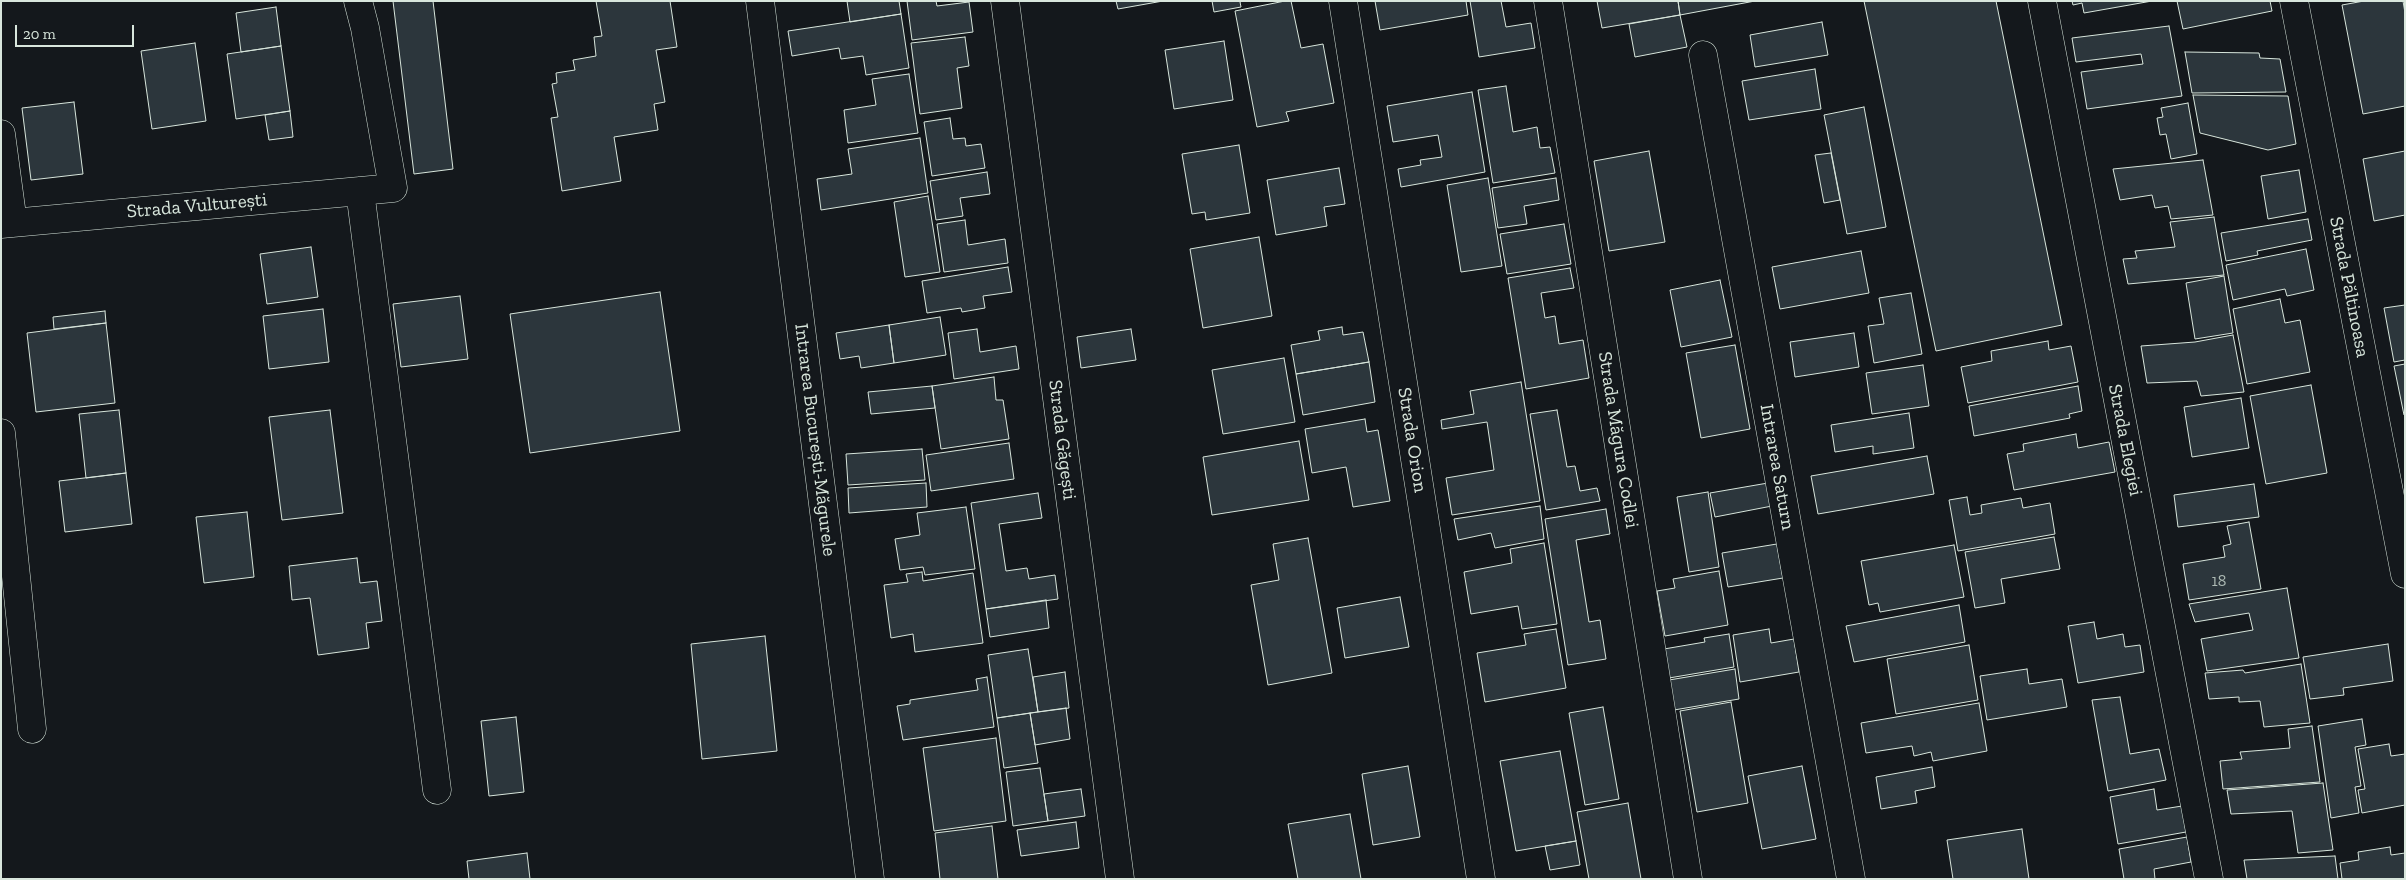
<!DOCTYPE html>
<meta charset="utf-8">
<style>
body{margin:0}
#map{position:relative;width:2406px;height:880px;overflow:hidden;background:#14181c;font-family:"Zilla Slab",serif}
canvas{display:block}
.frame{position:absolute;inset:0;border:2px solid #d8e6dc;pointer-events:none}
.scale{position:absolute;left:15px;top:25px;width:119px;height:22px;box-sizing:border-box;border:2px solid #d8e6dc;border-top:0;padding-left:6px;font-size:15px;line-height:18px;white-space:nowrap;color:#d8e6dc;-webkit-text-stroke:4px #14181c;paint-order:stroke}
</style>
<div id="map">
<canvas width="2406" height="880"></canvas>
<div class="frame"></div>
<div class="scale">20 m</div>
</div>
<script>
const ctx = document.querySelector('canvas').getContext('2d');
ctx.lineJoin = 'round';
function paint(path, color) { ctx.fillStyle = color; ctx.fill(path, 'evenodd'); }
const shape = rows => new Path2D(rows.map(r => 'M' + r).join(''));
function trace(path, color, width, dash) { ctx.strokeStyle = color; ctx.lineWidth = width; ctx.lineCap = dash ? 'butt' : 'round'; ctx.setLineDash(dash || []); ctx.stroke(path); }
function write(font, color, halo, rows, align = 'center') {
  ctx.font = font + ' "Zilla Slab",serif'; ctx.lineWidth = 4; ctx.setLineDash([]); ctx.textBaseline = 'middle'; ctx.strokeStyle = halo; ctx.fillStyle = color; for (const [text, x, y, turn = 0] of rows) {
    ctx.save(); ctx.translate(x, y); ctx.rotate((+turn || 0) * Math.PI / 180); ctx.textAlign = isNaN(turn) ? turn : align; if (halo) ctx.strokeText(text, 0, 0); ctx.fillText(text, 0, 0); ctx.restore();
  }
}
const building = shape([
 [393,1,433,1,453,169,414,174,393,1],
 [596,1,670,1,677,47,656,50,665,102,654,104,658,130,614,137,621,181,562,191,551,118,558,117,552,84,557,83,556,73,575,70,573,60,596,56,594,37,602,36,596,1],
 [847,1,899,1,901,14,850,22,847,1],
 [907,1,936,1,937,6,969,2,973,32,912,40,907,1],
 [1116,1,1163,1,1118,9,1116,1],
 [1212,1,1243,1,1240,2,1241,7,1214,12,1212,1],
 [1285,1,1291,1,1301,48,1323,44,1334,103,1286,112,1289,121,1257,127,1235,11,1285,1],
 [1375,1,1466,1,1468,15,1380,30,1375,1],
 [1470,1,1501,1,1506,27,1531,23,1535,48,1479,57,1470,1],
 [1597,1,1678,1,1680,15,1602,28,1597,1],
 [1678,1,1755,1,1680,15,1678,1],
 [1864,1,1996,1,2062,325,1936,351,1864,1],
 [2072,1,2152,1,2084,13,2082,3,2073,5,2072,1],
 [2177,1,2270,1,2272,11,2183,29,2177,1],
 [2364,1,2403,1,2405,13,2405,106,2363,114,2342,5,2364,1],
 [276,7,281,46,241,52,236,13,276,7],
 [901,14,909,68,866,75,863,56,841,59,839,48,792,56,788,31,901,14],
 [1680,15,1687,47,1635,57,1629,24,1680,15],
 [1822,22,1828,55,1755,67,1750,35,1822,22],
 [2169,26,2182,96,2087,109,2081,72,2143,64,2141,54,2076,62,2072,38,2169,26],
 [965,37,969,66,957,68,962,108,920,114,911,43,965,37],
 [1224,41,1233,100,1174,109,1165,50,1224,41],
 [195,43,206,121,152,129,141,51,195,43],
 [281,46,290,111,236,119,227,54,281,46],
 [2185,52,2259,53,2260,58,2280,59,2286,92,2192,93,2185,52],
 [1815,69,1821,109,1749,120,1742,81,1815,69],
 [909,74,918,133,848,143,844,110,876,105,872,79,909,74],
 [1506,86,1513,132,1537,127,1540,148,1550,147,1555,173,1493,183,1478,90,1506,86],
 [1472,92,1485,172,1401,187,1398,169,1421,165,1420,160,1442,157,1438,135,1393,142,1387,106,1472,92],
 [2193,95,2288,96,2296,144,2268,150,2200,133,2193,95],
 [74,102,83,174,31,180,22,108,74,102],
 [2188,103,2197,154,2171,159,2166,134,2160,135,2157,118,2163,117,2161,108,2188,103],
 [1864,107,1886,227,1847,234,1824,115,1864,107],
 [290,111,293,137,269,140,265,115,290,111],
 [950,118,953,139,965,138,966,146,981,144,985,168,932,176,924,122,950,118],
 [920,138,928,193,821,210,817,179,852,174,848,149,920,138],
 [1239,145,1250,213,1206,220,1205,212,1192,214,1182,154,1239,145],
 [1649,151,1665,242,1609,251,1594,161,1649,151],
 [2405,151,2405,215,2374,221,2363,159,2405,151],
 [1831,153,1840,200,1824,203,1815,155,1831,153],
 [2203,160,2213,215,2171,219,2168,206,2155,208,2152,195,2120,200,2113,169,2203,160],
 [1339,168,1345,204,1324,207,1327,226,1276,235,1267,180,1339,168],
 [2299,170,2306,212,2268,219,2261,176,2299,170],
 [987,172,990,194,960,198,963,216,936,220,930,181,987,172],
 [1488,178,1502,266,1461,272,1447,185,1488,178],
 [1556,178,1559,200,1524,206,1527,224,1498,228,1492,188,1556,178],
 [928,196,940,272,905,277,894,202,928,196],
 [2214,217,2224,275,2128,284,2123,259,2137,258,2135,251,2175,247,2170,222,2214,217],
 [2308,219,2312,240,2257,251,2258,255,2226,261,2221,233,2308,219],
 [965,220,968,245,1005,239,1008,263,944,272,937,224,965,220],
 [1564,224,1571,264,1507,274,1500,234,1564,224],
 [1259,237,1272,316,1203,328,1190,249,1259,237],
 [311,247,318,297,267,304,260,254,311,247],
 [2306,249,2314,290,2287,296,2285,289,2233,300,2226,265,2306,249],
 [1861,251,1869,293,1780,309,1772,267,1861,251],
 [1008,267,1012,292,983,296,985,308,962,312,961,308,927,313,922,281,1008,267],
 [1570,268,1574,288,1541,293,1545,318,1555,316,1559,344,1583,340,1589,378,1526,389,1508,278,1570,268],
 [2224,276,2233,333,2195,339,2186,283,2224,276],
 [1720,280,1732,337,1681,347,1670,290,1720,280],
 [660,292,680,431,530,453,510,314,660,292],
 [1911,293,1922,354,1874,363,1868,326,1884,324,1879,298,1911,293],
 [460,296,468,359,401,367,393,304,460,296],
 [2280,299,2285,323,2300,320,2310,372,2247,384,2233,309,2280,299],
 [2405,305,2405,360,2394,362,2384,308,2405,305],
 [323,309,329,362,269,369,263,316,323,309],
 [105,311,106,323,54,329,53,317,105,311],
 [940,317,946,355,894,363,889,325,940,317],
 [106,323,115,403,36,412,27,333,106,323],
 [889,325,894,363,861,368,859,356,840,359,836,333,889,325],
 [1342,327,1343,335,1363,332,1369,362,1296,374,1291,345,1320,340,1318,331,1342,327],
 [977,329,980,352,1016,346,1019,369,954,379,948,333,977,329],
 [1131,329,1136,360,1081,368,1077,337,1131,329],
 [1854,333,1859,367,1795,377,1790,342,1854,333],
 [2233,335,2244,392,2201,396,2197,381,2147,383,2141,346,2195,342,2233,335],
 [2048,341,2049,350,2071,346,2078,382,1968,403,1961,367,1992,361,1991,351,2048,341],
 [1735,345,1750,429,1701,438,1686,353,1735,345],
 [1284,358,1295,422,1223,434,1212,370,1284,358],
 [1369,362,1375,402,1303,415,1296,374,1369,362],
 [2405,364,2405,415,2404,415,2394,366,2405,364],
 [1923,365,1929,406,1872,414,1866,373,1923,365],
 [994,377,996,400,1003,400,1009,439,941,449,932,386,994,377],
 [1521,382,1540,501,1452,515,1446,478,1494,470,1487,422,1442,429,1441,420,1474,414,1470,391,1521,382],
 [2311,385,2327,473,2266,484,2250,396,2311,385],
 [932,386,935,408,871,414,868,392,932,386],
 [2078,386,2082,411,2069,414,2070,418,1974,436,1969,406,2078,386],
 [2241,398,2249,448,2192,457,2184,407,2241,398],
 [119,410,126,473,86,478,79,414,119,410],
 [330,410,343,513,282,520,269,417,330,410],
 [1557,410,1567,467,1575,466,1580,491,1597,488,1600,501,1546,510,1530,414,1557,410],
 [1909,413,1914,448,1873,454,1873,446,1835,452,1831,425,1909,413],
 [1365,419,1367,432,1378,430,1390,501,1353,507,1346,467,1312,473,1305,429,1365,419],
 [2076,434,2078,448,2109,442,2115,472,2014,490,2007,454,2024,451,2023,444,2076,434],
 [1299,441,1309,500,1212,515,1203,457,1299,441],
 [1009,443,1014,479,931,491,926,455,1009,443],
 [922,449,925,480,848,485,846,454,922,449],
 [1927,456,1934,494,1818,514,1811,476,1927,456],
 [126,473,132,524,65,532,59,481,126,473],
 [926,483,927,507,849,513,848,488,926,483],
 [1768,483,1772,506,1715,517,1710,493,1768,483],
 [2254,484,2259,517,2178,527,2174,495,2254,484],
 [1708,492,1719,567,1689,572,1677,497,1708,492],
 [1038,493,1042,518,999,524,1006,571,1027,568,1029,579,1055,575,1058,599,986,609,971,503,1038,493],
 [1967,497,1970,515,1982,513,1981,505,2021,498,2023,508,2050,503,2055,534,1958,551,1949,500,1967,497],
 [1540,506,1544,539,1495,548,1491,533,1458,540,1454,519,1540,506],
 [966,507,975,569,925,575,923,567,900,570,895,539,920,535,917,513,966,507],
 [1606,509,1610,534,1576,540,1589,622,1600,620,1606,659,1568,665,1545,519,1606,509],
 [247,512,254,577,204,583,196,517,247,512],
 [2249,522,2261,589,2189,600,2183,564,2225,557,2223,546,2231,544,2227,526,2249,522],
 [2054,537,2060,569,2001,579,2005,603,1975,608,1965,552,2054,537],
 [1308,538,1332,673,1268,685,1251,585,1279,580,1273,544,1308,538],
 [1544,543,1557,624,1522,629,1518,606,1471,614,1464,572,1512,563,1510,549,1544,543],
 [1777,544,1783,578,1728,587,1722,553,1777,544],
 [1954,545,1964,597,1880,612,1878,603,1869,605,1861,561,1954,545],
 [357,558,360,583,377,581,382,621,366,623,369,648,318,655,310,598,292,600,289,566,357,558],
 [1719,571,1728,625,1665,636,1657,591,1675,588,1673,579,1719,571],
 [922,572,923,581,973,573,983,643,915,652,913,634,891,638,884,585,908,582,906,574,922,572],
 [2287,588,2299,658,2207,671,2201,639,2253,630,2249,613,2195,622,2189,604,2287,588],
 [1400,597,1409,647,1345,658,1337,608,1400,597],
 [1046,600,1049,628,990,637,986,609,1046,600],
 [1959,605,1965,642,1854,662,1846,626,1959,605],
 [2094,622,2097,639,2123,634,2125,647,2140,645,2144,672,2078,683,2068,626,2094,622],
 [1556,629,1566,688,1485,702,1477,653,1526,645,1524,634,1556,629],
 [1769,629,1771,643,1794,639,1799,672,1740,682,1733,635,1769,629],
 [1729,634,1734,667,1669,678,1664,649,1705,642,1704,638,1729,634],
 [765,636,777,751,702,759,691,644,765,636],
 [2388,644,2393,681,2343,688,2344,695,2310,699,2303,657,2388,644],
 [1969,645,1978,700,1896,714,1887,659,1969,645],
 [1028,649,1038,712,997,718,988,655,1028,649],
 [2301,664,2310,723,2264,727,2260,701,2239,702,2239,697,2209,699,2205,673,2243,670,2245,673,2301,664],
 [1735,669,1739,699,1674,710,1669,680,1735,669],
 [2027,669,2029,684,2062,679,2067,707,1987,720,1980,676,2027,669],
 [1065,672,1069,708,1038,712,1033,677,1065,672],
 [987,677,994,727,903,740,897,706,910,704,910,700,978,690,976,679,987,677],
 [2120,697,2130,754,2159,749,2166,780,2108,791,2092,700,2120,697],
 [1731,702,1748,803,1697,812,1680,711,1731,702],
 [1979,703,1987,751,1933,761,1931,752,1914,756,1912,746,1866,753,1861,723,1979,703],
 [1603,707,1619,799,1585,805,1569,713,1603,707],
 [1066,708,1070,739,1035,745,1030,713,1066,708],
 [1030,713,1038,763,1004,768,997,718,1030,713],
 [516,717,524,792,489,796,481,721,516,717],
 [2362,719,2366,745,2355,747,2361,786,2355,787,2359,813,2331,818,2318,726,2362,719],
 [2312,726,2320,782,2223,789,2220,761,2242,759,2240,752,2290,748,2288,729,2312,726],
 [996,738,1006,821,934,831,923,748,996,738],
 [2389,744,2391,756,2405,754,2405,805,2362,813,2358,790,2365,789,2358,749,2389,744],
 [1560,751,1576,841,1516,851,1500,761,1560,751],
 [1408,766,1420,837,1373,845,1362,774,1408,766],
 [1802,766,1816,839,1762,849,1748,776,1802,766],
 [1932,767,1935,787,1915,791,1917,803,1881,809,1876,777,1932,767],
 [1040,768,1048,821,1013,826,1006,772,1040,768],
 [2323,783,2333,850,2298,853,2292,811,2231,814,2227,790,2323,783],
 [1081,789,1085,816,1048,821,1044,794,1081,789],
 [2154,789,2157,810,2182,806,2186,832,2118,844,2110,797,2154,789],
 [1628,803,1641,879,1589,879,1577,812,1628,803],
 [1350,814,1361,879,1298,879,1288,824,1350,814],
 [1076,822,1079,848,1021,856,1017,830,1076,822],
 [992,826,998,879,940,879,935,833,992,826],
 [2022,829,2029,879,1953,879,1947,840,2022,829],
 [2187,837,2191,862,2154,869,2155,879,2124,879,2119,849,2187,837],
 [1576,841,1580,865,1550,870,1545,846,1576,841],
 [2390,847,2391,855,2405,853,2405,879,2342,879,2340,863,2359,860,2358,852,2390,847],
 [527,853,530,879,469,879,467,861,527,853],
 [2335,856,2338,879,2247,879,2244,860,2335,856]
]);
const minor = shape([
 [760,1,870,879],
 [1005,1,1120,879],
 [1343,1,1481,879],
 [1548,1,1688,879],
 [2042,1,2209,879],
 [2294,1,2405,574],
 [1703,55,1851,879],
 [1,134,13,223],
 [360,191,437,790],
 [1,224,393,188,365,28,358,1],
 [1,433,32,729]
]);
const numberNames = [
 ["18",2219,581]
];
const streetNames = [
 ["Strada Vulturești",197,206,-5],
 ["Strada Păltinoasa",2349,287,79],
 ["Intrarea București-Măgurele",815,440,83],
 ["Strada Găgești",1062,440,83],
 ["Strada Orion",1412,440,81],
 ["Strada Măgura Codlei",1618,440,81],
 ["Strada Elegiei",2125,440,79],
 ["Intrarea Saturn",1777,467,80]
];
paint(building, '#2c363c');
trace(building, '#d8e6dc', 1);
trace(minor, '#d8e6dc', 29);
trace(minor, '#14181c', 28);
write('16px', '#adbab4', null, numberNames);
write('19px', '#d8e6dc', '#14181c', streetNames);
</script>
